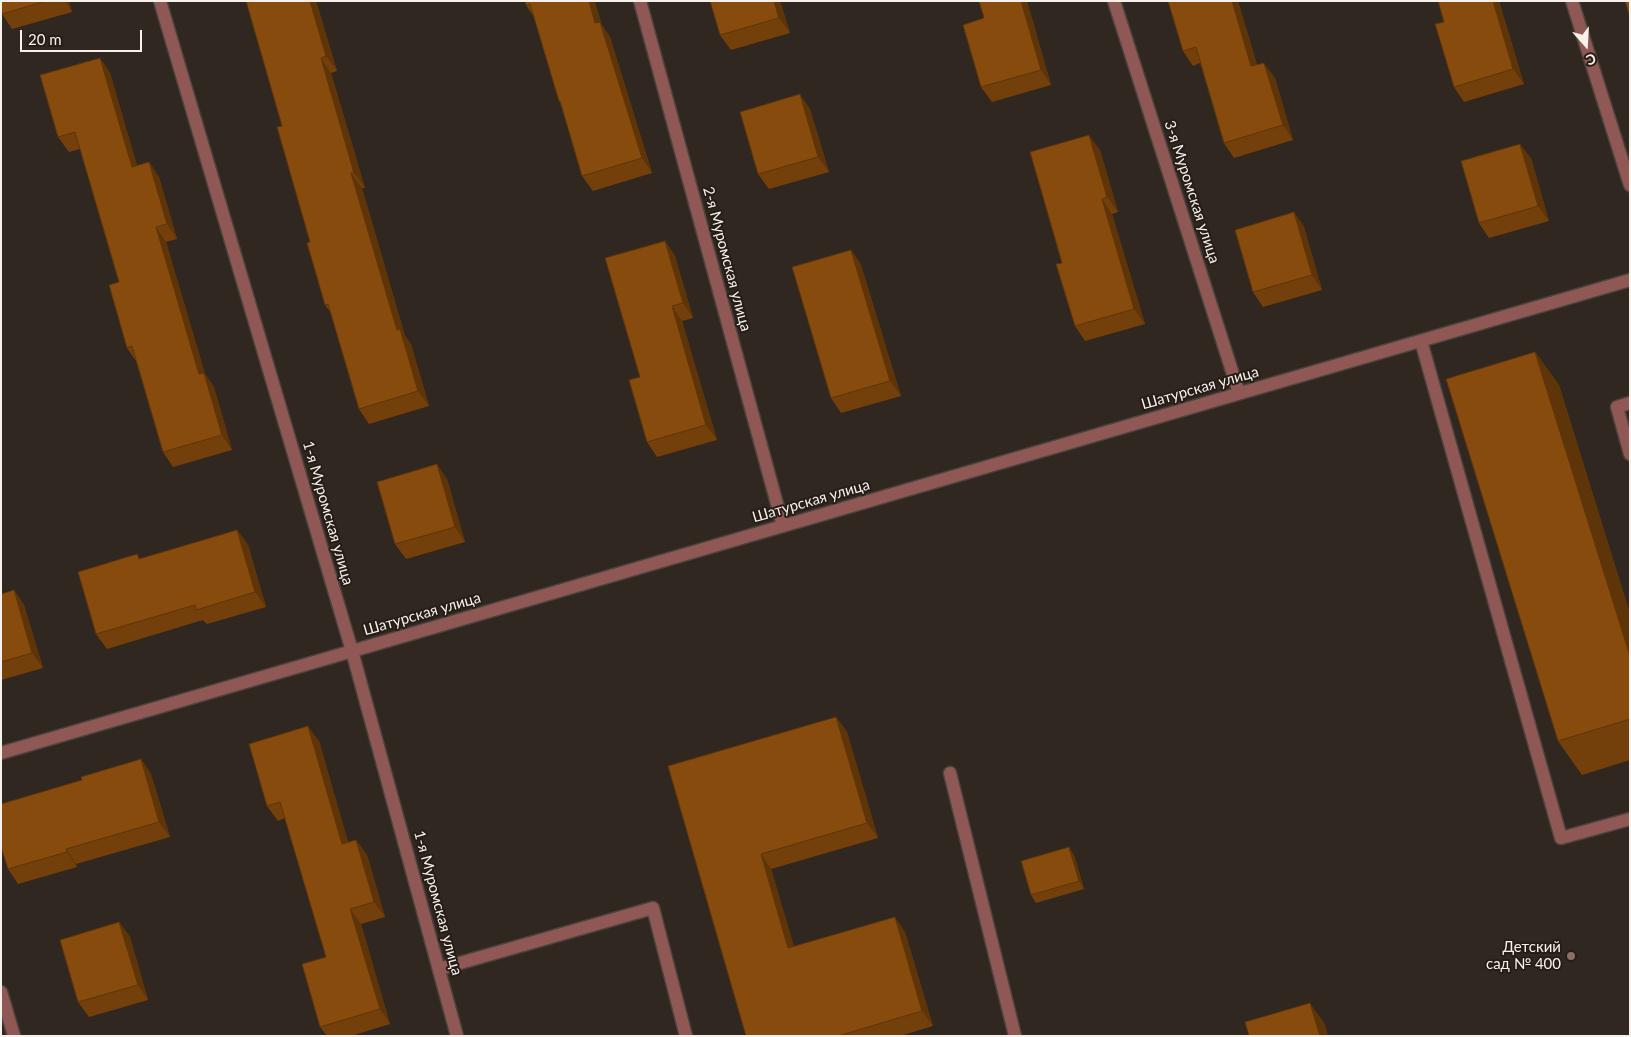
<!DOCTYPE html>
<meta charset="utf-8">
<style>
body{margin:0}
#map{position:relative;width:1631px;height:1037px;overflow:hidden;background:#302720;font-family:Lato,sans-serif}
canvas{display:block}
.frame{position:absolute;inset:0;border:2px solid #f7f1ec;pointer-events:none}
.north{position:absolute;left:1561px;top:20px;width:50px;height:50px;-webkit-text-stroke:4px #261d17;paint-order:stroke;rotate:161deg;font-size:14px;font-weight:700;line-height:20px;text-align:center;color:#f7f1ec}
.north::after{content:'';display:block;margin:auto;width:18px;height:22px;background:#f7f1ec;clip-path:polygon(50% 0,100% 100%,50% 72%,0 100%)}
.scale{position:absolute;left:20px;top:30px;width:122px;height:22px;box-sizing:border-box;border:2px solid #f7f1ec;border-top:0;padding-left:6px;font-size:15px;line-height:18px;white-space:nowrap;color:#f7f1ec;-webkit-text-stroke:4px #261d17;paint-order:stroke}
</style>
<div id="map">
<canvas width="1631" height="1037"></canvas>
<div class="frame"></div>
<div class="north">С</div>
<div class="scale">20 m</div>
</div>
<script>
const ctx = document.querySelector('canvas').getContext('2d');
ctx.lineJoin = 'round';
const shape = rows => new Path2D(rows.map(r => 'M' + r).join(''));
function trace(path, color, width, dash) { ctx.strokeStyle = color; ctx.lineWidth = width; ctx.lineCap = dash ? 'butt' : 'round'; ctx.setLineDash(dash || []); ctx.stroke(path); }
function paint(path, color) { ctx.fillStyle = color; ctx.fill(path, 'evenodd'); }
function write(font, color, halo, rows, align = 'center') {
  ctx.font = font + ' Lato,sans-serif'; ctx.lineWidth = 4; ctx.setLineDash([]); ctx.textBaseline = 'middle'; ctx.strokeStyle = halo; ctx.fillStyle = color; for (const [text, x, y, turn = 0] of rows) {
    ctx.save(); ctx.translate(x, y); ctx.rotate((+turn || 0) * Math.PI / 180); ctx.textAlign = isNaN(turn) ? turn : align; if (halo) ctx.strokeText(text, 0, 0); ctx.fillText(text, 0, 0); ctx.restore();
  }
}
const minor = shape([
 [160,1,352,651,457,1036],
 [640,1,783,526],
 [1114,1,1239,393],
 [1572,1,1630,185],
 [1421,341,1561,838,1630,819],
 [1630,403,1617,407,1630,454],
 [1,753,1630,280],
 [950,773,1015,1036],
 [439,969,653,908,686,1036],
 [1,992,14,1036]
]);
const wall = shape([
 [1,1,69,1,72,12,12,29,2,14],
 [316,1,337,71,331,73,365,188,362,188,405,336,411,344,429,406,369,424,359,409,331,313,325,305,282,126],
 [525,1,602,25,610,37,652,173,593,191,582,176,561,105,559,101,534,17,526,5],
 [780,1,790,33,731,50,720,35],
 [979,1,1027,1,1051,85,992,102,981,87,984,18],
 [1168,1,1238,1,1257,65,1275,78,1293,140,1234,158,1224,143,1200,63,1193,66,1183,51],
 [1499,1,1524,84,1464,102,1454,87,1444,22],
 [100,58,110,73,137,166,149,162,159,177,177,239,166,242,205,374,214,387,232,450,173,467,163,452,136,361,127,348,119,282,80,149,69,152,58,137],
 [810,109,829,172,769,189,758,174],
 [1100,150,1118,212,1112,214,1145,324,1085,341,1075,326,1062,263],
 [1531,158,1549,221,1489,238,1479,223],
 [1294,212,1304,227,1322,290,1263,307,1253,292],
 [665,241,675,256,693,318,682,321,717,440,657,457,647,442],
 [851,250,861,265,901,396,841,413,831,398],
 [1535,352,1559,385,1630,614,1630,760,1582,775,1558,741],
 [447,479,465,542,406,559,395,544],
 [237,530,248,545,266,607,207,624,203,620,107,649,96,634,137,554,140,559],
 [14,590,24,605,43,668,1,680,1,594],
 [836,717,847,732,878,838,771,869,794,947,905,932,933,1026,900,1036,746,1036,668,766],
 [319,741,348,842,356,840,367,855,385,917,361,924,390,1024,351,1036,327,1036,320,1027,326,957,285,818,278,821,267,806],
 [141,759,151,774,170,837,76,864,77,867,18,884,8,869],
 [1074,855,1084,889,1036,903,1031,895],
 [119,922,130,937,148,1000,89,1017,78,1002]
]);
const shadedWall = shape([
 [65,1,69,1,72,12],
 [310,1,316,1,337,71,326,56],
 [589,1,595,1,602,25,610,37,652,173,642,158,595,23],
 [774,1,780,1,790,33,779,18],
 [1021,1,1027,1,1051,85,1041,70],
 [1232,1,1238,1,1262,81,1251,66],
 [1493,1,1499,1,1524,84,1513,69],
 [100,58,110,73,142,182,132,167],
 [321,58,331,73,365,188,354,173],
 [1264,63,1275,78,1293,140,1283,125],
 [800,94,810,109,829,172,818,157],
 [1089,135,1100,150,1118,212,1107,197],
 [1520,144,1531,158,1549,221,1538,206],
 [149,162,159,177,177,239,167,224],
 [351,173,362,188,405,336,411,344,429,406,418,391,397,330],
 [1102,199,1112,214,1145,324,1134,309],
 [1294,212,1304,227,1322,290,1312,275],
 [156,227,166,242,205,374,214,387,232,450,222,435,199,374],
 [665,241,675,256,693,318,683,303],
 [851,250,861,265,901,396,890,381],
 [672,306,682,321,717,440,706,425],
 [1535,352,1559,385,1630,614,1630,656],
 [437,464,447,479,465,542,455,527],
 [237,530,248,545,266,607,255,592],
 [14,590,24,605,43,668,32,653],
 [836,717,847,732,878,838,867,823],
 [308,726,319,741,353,859,342,844],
 [141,759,151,774,170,837,159,822],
 [356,840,367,855,385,917,374,902],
 [1069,847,1074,855,1084,889,1079,881],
 [66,849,76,864,77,867,67,852],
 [761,854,771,869,799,963,788,948],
 [350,909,361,924,390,1024,380,1009],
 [895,917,905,932,933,1026,922,1011],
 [119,922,130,937,148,1000,138,985],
 [1310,1003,1325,1024,1328,1036,1320,1036]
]);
const building = shape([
 [1,1,46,1,2,14,1,1],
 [246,1,310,1,326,56,321,58,354,173,351,173,397,330,400,329,418,391,359,409,328,304,325,305,307,243,310,242,277,127,282,126,246,1],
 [525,1,589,1,595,23,600,22,642,158,582,176,560,101,559,101,530,4,526,5,525,1],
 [710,1,774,1,779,18,720,35,710,1],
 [979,1,1021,1,1041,70,981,87,963,25,984,18,979,1],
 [1168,1,1232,1,1251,66,1264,63,1283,125,1224,143,1196,47,1183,51,1168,1],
 [1438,1,1493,1,1513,69,1454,87,1435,24,1444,22,1438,1],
 [1625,1,1630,1,1630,17,1625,1],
 [100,58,132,167,149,162,167,224,156,227,199,374,204,373,222,435,163,452,132,346,127,348,109,285,119,282,75,132,58,137,40,75,100,58],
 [800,94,818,157,758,174,740,112,800,94],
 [1089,135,1107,197,1102,199,1134,309,1075,326,1056,264,1062,263,1030,152,1089,135],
 [1520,144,1538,206,1479,223,1461,161,1520,144],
 [1294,212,1312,275,1253,292,1235,230,1294,212],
 [665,241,683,303,672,306,706,425,647,442,629,380,640,377,605,258,665,241],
 [851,250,890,381,831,398,792,267,851,250],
 [1535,352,1630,656,1630,719,1558,741,1446,379,1535,352],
 [437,464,455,527,395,544,377,482,437,464],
 [237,530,255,592,196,610,195,605,96,634,78,572,137,554,139,559,237,530],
 [14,590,32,653,1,662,1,594,14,590],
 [836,717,867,823,761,854,788,948,895,917,922,1011,838,1036,746,1036,668,766,836,717],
 [308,726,342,844,356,840,374,902,350,909,380,1009,320,1027,302,964,326,957,280,802,267,806,249,744,308,726],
 [141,759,159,822,66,849,67,852,8,869,1,847,1,804,82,780,81,777,141,759],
 [1069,847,1079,881,1031,895,1021,861,1069,847],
 [119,922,138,985,78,1002,60,940,119,922],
 [1310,1003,1320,1036,1249,1036,1245,1022,1310,1003]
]);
const markers = [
 [1571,956,5,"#8d6e63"]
];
const streetNames = [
 ["3-я Муромская улица",1192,192,72],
 ["2-я Муромская улица",727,259,75],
 ["Шатурская улица",1200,388,-16],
 ["Шатурская улица",811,501,-16],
 ["1-я Муромская улица",328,513,74],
 ["Шатурская улица",422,614,-16],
 ["1-я Муромская улица",438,903,75]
];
const poiNames = [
 ["Детский",1561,947],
 ["сад № 400",1561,964]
];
trace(minor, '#4c433d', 15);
trace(minor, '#905855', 12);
paint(wall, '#73400b');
paint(shadedWall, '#5e3409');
paint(building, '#864b0d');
trace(building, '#5e3409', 1);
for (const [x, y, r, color] of markers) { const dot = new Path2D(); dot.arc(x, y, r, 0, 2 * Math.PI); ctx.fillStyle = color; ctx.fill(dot); trace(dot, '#261d17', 2); }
write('15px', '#f7f1ec', '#261d17', streetNames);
write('15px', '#f7f1ec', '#261d17', poiNames, 'right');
</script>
